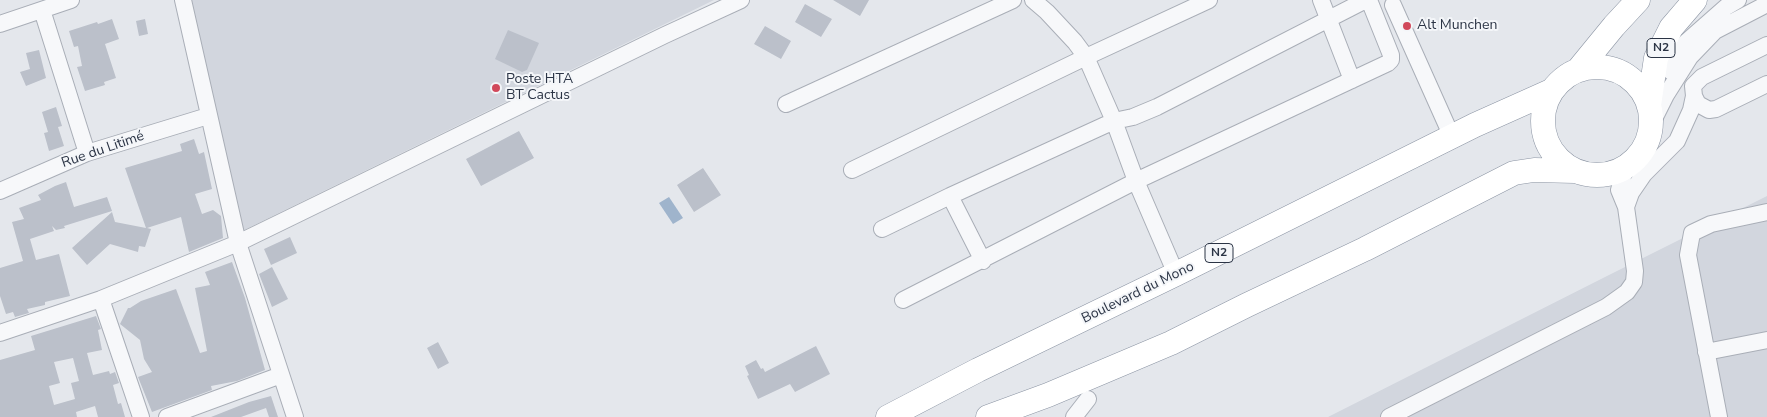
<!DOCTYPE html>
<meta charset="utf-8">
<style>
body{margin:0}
canvas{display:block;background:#e4e7ec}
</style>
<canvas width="1767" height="417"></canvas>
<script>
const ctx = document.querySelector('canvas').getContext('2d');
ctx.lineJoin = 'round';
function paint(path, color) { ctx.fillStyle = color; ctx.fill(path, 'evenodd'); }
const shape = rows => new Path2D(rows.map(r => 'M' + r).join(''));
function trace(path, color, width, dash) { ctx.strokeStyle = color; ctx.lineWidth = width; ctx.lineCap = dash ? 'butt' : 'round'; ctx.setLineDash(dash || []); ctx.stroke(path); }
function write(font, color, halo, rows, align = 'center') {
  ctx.font = font + ' "Nunito Sans",sans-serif'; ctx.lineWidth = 4; ctx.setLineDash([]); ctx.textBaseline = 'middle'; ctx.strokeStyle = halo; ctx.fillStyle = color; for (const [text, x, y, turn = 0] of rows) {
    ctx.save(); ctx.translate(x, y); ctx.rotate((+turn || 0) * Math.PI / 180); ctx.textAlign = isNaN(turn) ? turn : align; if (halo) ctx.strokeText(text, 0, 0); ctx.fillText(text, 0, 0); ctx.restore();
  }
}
const built = shape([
 [191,0,714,0,240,232],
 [1767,196,1767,417,1328,417,1607,276]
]);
const water = shape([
 [669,197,683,218,673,224,659,203]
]);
const building = shape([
 [833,0,869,0,860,16],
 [805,4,832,19,821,37,795,22],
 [112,19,119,39,105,44,116,78,104,82,105,85,85,91,77,67,82,66,78,46,74,47,69,31,97,22,98,24],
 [145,19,148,34,139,36,136,21],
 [765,26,791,41,781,59,754,44],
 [508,30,539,43,527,70,522,72,495,59],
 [39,50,46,78,26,86,20,72,30,69,26,53],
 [56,107,62,126,58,127,64,146,49,151,44,133,48,132,42,112],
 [519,131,534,158,481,186,466,159],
 [194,139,199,154,204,152,212,189,195,194,202,214,213,210,221,216,223,238,189,252,181,217,147,228,151,229,145,247,139,246,138,252,110,244,87,265,72,248,112,212,115,222,146,228,125,168,182,151,180,144],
 [703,168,721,195,694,212,677,185],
 [66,182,74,207,107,197,112,211,64,226,65,228,56,230,52,226,54,231,30,239,36,260,59,254,70,296,45,302,45,305,27,309,29,313,15,317,13,312,6,314,0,296,0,268,23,261,12,222,24,219,19,208,41,200,38,195,55,186],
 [290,237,297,253,271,265,264,249],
 [232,262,245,298,265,370,237,381,211,386,212,390,152,412,138,377,152,372,144,359,140,340,120,324,128,308,130,308,141,301,176,289,200,353,207,351,195,288,210,285,205,272],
 [272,267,288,299,272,307,259,274],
 [96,316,101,329,98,330,102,350,87,353,93,375,109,371,110,374,115,372,119,383,113,385,118,404,121,403,125,417,98,417,95,406,76,412,77,417,0,417,0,360,35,350,31,336],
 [73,358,79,381,71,383,75,399,54,405,49,386,60,383,54,362],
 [438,342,449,363,438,369,427,348],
 [816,346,830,374,795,392,790,384,758,399,747,376,749,375,745,366,756,360,761,369,763,368,765,372],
 [271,396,278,417,269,417,266,408,241,417,211,417,249,402]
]);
const minor = shape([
 [183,0,238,243,295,417],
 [1033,0,1047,12,1075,42,1086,57,1114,121,1136,181,1176,274],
 [1321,0,1352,80],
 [1393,5,1452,137],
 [42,10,87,153],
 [0,24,71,0],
 [1767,45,1702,77,1693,86,1694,96,1698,104,1709,110,1716,109,1767,84],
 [1670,71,1684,44,1726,7,1738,0],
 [786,104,1013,0],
 [1651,125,1666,95,1690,57,1715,31,1767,4],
 [852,170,1086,57,1209,0],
 [0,191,87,153,208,116],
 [950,196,983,261],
 [1626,207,1631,193,1644,174,1677,141,1691,110,1694,96],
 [882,229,950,196,1114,121,1133,117,1157,107,1366,0],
 [101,299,141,417],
 [903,300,1136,181,1388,63,1391,60,1391,55,1369,0],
 [0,333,101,299,238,243,665,35,741,0],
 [1706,352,1767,340],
 [167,417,281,375],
 [1074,417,1088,399],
 [1389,417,1606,307,1627,292,1634,282,1635,271,1626,207,1619,190,1626,167],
 [1719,417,1688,255,1692,233,1711,224,1767,212]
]);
const highway = shape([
 '1543 121a54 54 0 1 1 108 0a54 54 0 1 1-108 0Z',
 [1578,70,1614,26,1638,0],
 [1649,105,1656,58,1671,28,1695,0],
 [888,417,978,370,1176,274,1475,125,1551,91],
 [988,417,1048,395,1171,343,1247,305,1365,249,1514,173,1534,170,1575,171]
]);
const markers = [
 [1407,26,5,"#d1495b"],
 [496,88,5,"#d1495b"]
];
const shields = [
 [1661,48,28],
 [1219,253,28]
];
const shieldNames = [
 ["N2",1661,48],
 ["N2",1219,253]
];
const poiNames = [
 ["Alt Munchen",1417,26],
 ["Poste HTA",506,80],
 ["BT Cactus",506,96]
];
const streetNames = [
 ["Rue du Litimé",103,150,-19],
 ["Boulevard du Mono",1138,293,-26]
];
paint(built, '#d2d6de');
paint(water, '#9fb4cc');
paint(building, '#bbc0ca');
trace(minor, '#a9aeb7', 18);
trace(highway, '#8b94a3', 25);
trace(minor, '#f7f8fa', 16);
trace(highway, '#fff', 24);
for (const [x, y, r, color] of markers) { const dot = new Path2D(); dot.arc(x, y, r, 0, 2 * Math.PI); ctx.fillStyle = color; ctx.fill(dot); trace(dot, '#f4f6f9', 2); }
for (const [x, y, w] of shields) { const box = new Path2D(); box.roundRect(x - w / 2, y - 9.5, w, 19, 4); ctx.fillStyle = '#f4f6f9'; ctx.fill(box); trace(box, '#2b3445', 1); }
write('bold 12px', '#2b3445', null, shieldNames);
write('14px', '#2b3445', '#f4f6f9', poiNames, 'left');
write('14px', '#2b3445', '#f4f6f9', streetNames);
</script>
